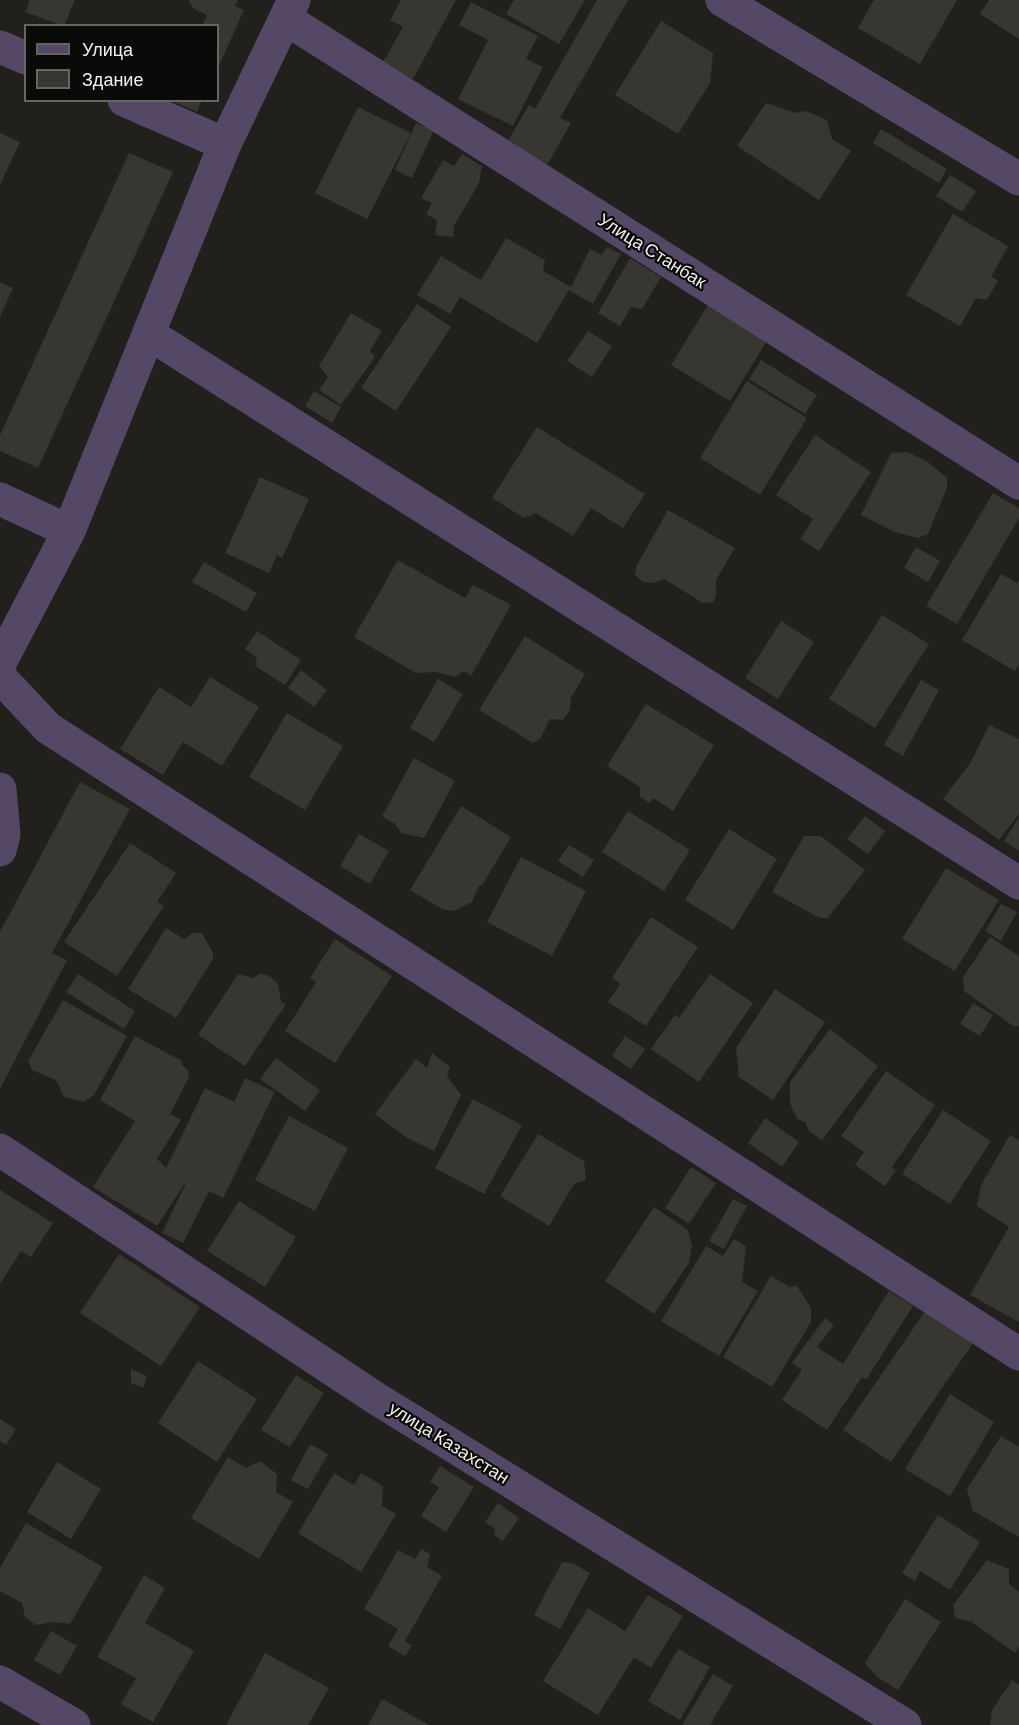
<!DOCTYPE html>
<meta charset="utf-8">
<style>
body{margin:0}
#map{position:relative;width:1019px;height:1725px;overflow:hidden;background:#21201c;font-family:Barlow,sans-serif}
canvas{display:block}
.legend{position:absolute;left:24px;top:24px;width:195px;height:78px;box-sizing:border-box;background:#0a0a08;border:2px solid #666563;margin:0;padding:8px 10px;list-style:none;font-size:18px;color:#efeeeb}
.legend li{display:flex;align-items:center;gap:12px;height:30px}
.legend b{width:30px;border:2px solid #666563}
</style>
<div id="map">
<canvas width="1019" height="1725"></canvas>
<ul class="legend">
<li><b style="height:8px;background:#554766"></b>Улица</li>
<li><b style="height:16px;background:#373631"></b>Здание</li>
</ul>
</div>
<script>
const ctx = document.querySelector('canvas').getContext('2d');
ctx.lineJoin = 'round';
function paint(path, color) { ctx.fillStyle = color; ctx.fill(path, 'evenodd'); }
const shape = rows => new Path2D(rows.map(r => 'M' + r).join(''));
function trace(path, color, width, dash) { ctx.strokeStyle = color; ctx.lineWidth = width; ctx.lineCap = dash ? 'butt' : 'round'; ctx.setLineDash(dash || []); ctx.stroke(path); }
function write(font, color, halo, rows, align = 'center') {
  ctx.font = font + ' Barlow,sans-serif'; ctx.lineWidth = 4.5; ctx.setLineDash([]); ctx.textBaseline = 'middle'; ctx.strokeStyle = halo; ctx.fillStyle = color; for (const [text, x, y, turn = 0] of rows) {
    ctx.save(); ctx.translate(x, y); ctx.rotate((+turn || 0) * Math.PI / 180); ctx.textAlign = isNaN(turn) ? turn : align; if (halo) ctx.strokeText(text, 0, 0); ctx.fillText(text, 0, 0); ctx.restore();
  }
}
const building = shape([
 [30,0,75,0,64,26,25,12],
 [188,0,238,0,235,6,244,10,218,68,218,26,202,26,207,15,194,9],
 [401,0,456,0,413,79,383,62,403,27,390,20],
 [514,0,585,0,559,44,506,14],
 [597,0,628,0,560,118,571,123,547,165,507,142,529,105,535,109],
 [874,0,957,0,920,64,858,28],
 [989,0,1019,0,1019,39,980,14],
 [471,2,538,36,526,59,543,67,513,126,458,99,488,40,459,25],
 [661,21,713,53,710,83,678,134,615,95],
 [170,100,202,100,197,112],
 [766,103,796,113,806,111,827,120,832,139,851,151,819,200,737,146],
 [358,107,411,133,367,219,315,193],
 [416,123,434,130,412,178,395,170],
 [881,129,947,169,939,183,873,143],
 [0,133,20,142,0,185],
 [129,153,173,172,38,468,0,451,0,435],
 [462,154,482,166,479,183,454,226,453,237,435,235,437,220,426,214,432,203,421,198,443,160,454,166],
 [950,175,976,191,962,212,936,196],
 [953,214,1008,246,991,277,998,280,987,300,976,298,960,326,906,295],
 [506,238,545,260,543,271,571,287,590,249,602,255,607,247,621,254,593,304,569,290,537,343,460,297,450,314,417,295,441,256,481,280],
 [630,258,661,277,642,309,631,307,620,326,598,313],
 [0,282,13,288,0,317],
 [709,303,768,339,730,401,671,365],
 [417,304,451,327,396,411,361,388],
 [351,313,382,331,370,351,375,357,341,405,319,390,328,377,319,366],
 [588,331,612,346,592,377,567,361],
 [761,360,817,395,805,414,749,379],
 [747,381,807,418,760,495,700,458],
 [314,391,341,407,332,423,305,406],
 [537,427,645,494,623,528,591,508,573,536,536,513,524,518,492,498],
 [815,435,871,472,819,551,800,539,813,519,776,495],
 [907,452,928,462,947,478,947,488,928,534,918,538,895,532,861,515,891,453],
 [260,477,309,499,282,558,277,555,269,573,225,553],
 [993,493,1019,508,1019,518,957,624,926,606],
 [668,510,735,548,716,580,716,596,713,602,703,603,664,579,653,583,643,582,635,575,637,565],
 [916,547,940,561,928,582,904,568],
 [398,560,465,598,473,585,511,605,471,676,463,671,455,677,435,672,416,673,354,637],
 [204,562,257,593,246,612,192,582],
 [1001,574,1017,583,1019,580,1019,664,1015,671,962,640],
 [882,615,929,644,875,728,829,699],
 [781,621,814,642,778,699,745,678],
 [257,631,301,660,285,685,255,666,257,658,245,649],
 [525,636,585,674,571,698,570,710,563,720,550,719,540,739,533,743,479,710],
 [301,670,327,690,314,707,288,688],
 [210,677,259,707,222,766,183,742,163,775,120,749,159,687,191,707],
 [438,679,463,694,434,742,410,728],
 [921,680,939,690,903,756,884,745],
 [646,704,714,745,673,811,653,798,650,803,640,797,640,787,607,766],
 [287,713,343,746,305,810,249,777],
 [989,725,1019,739,1019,814,999,840,943,799,971,762],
 [414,758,455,781,424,838,401,833,395,824,382,816],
 [80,782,130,809,52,953,67,960,0,1089,0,932],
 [461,806,511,837,483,884,479,886,472,902,453,911,442,909,410,890],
 [628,811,690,850,664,891,602,852],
 [865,816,885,831,868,854,847,839],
 [1019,817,1019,851,1004,841],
 [729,829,777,859,733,930,685,900],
 [359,834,389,851,370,884,340,866],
 [804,836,821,836,865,870,827,919,818,917,772,892],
 [130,843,176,873,157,902,164,906,117,976,64,942],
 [569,845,594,860,583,877,558,861],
 [521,857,586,891,552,956,487,922],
 [946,868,999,900,955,971,902,939],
 [1001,904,1017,912,1001,941,985,931],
 [651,917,698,947,646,1026,608,1002,620,984,612,978],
 [166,928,184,939,193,933,202,933,213,953,213,959,176,1018,128,989],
 [990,937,1019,956,1019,1026,1013,1026,964,991,963,977],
 [335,939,392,976,335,1063,285,1031,316,982,310,978],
 [261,973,271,977,278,984,281,1002,286,1004,245,1066,198,1035,238,974,252,978],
 [78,974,135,1011,124,1029,66,992],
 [710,974,753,1003,699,1082,651,1049,675,1015,679,1018],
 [775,989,825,1022,773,1100,739,1077,736,1048],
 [63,1000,127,1036,94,1095,84,1102,64,1097,56,1080,32,1070,28,1061],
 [973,1003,993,1015,980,1036,960,1024],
 [830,1029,878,1066,822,1140,809,1131,805,1122,797,1119,790,1103,790,1082],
 [135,1036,182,1061,182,1065,188,1070,189,1077,170,1114,181,1120,157,1159,166,1168,205,1088,234,1102,245,1078,275,1092,223,1198,209,1191,183,1243,162,1233,188,1179,157,1226,93,1187,135,1121,100,1100],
 [625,1036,645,1049,631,1069,612,1056],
 [432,1053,450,1067,447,1076,461,1095,434,1151,407,1138,375,1114,416,1059,427,1068],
 [276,1058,320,1090,305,1111,260,1079],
 [886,1071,935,1105,892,1167,896,1170,885,1186,855,1165,864,1152,841,1136],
 [473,1099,522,1125,484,1194,435,1168],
 [943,1110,991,1141,950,1204,902,1174],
 [289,1116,348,1148,315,1211,255,1180],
 [765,1118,799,1142,782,1167,748,1143],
 [538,1134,584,1161,586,1180,574,1184,549,1226,500,1196],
 [1010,1135,1019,1140,1019,1322,970,1295,1009,1227,977,1206,981,1185],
 [691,1167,716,1183,689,1224,665,1208],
 [0,1190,53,1223,31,1257,21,1251,0,1284],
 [733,1199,747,1206,724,1249,709,1241],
 [239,1201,296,1237,265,1287,207,1251],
 [654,1207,688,1230,692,1246,689,1263,654,1314,605,1281],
 [734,1239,746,1246,742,1282,758,1291,719,1356,661,1321,706,1246,723,1256],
 [119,1254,200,1307,161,1366,80,1313],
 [771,1276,790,1287,797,1286,811,1308,811,1322,772,1387,723,1357],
 [889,1291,913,1306,866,1380,862,1377,827,1430,782,1400,802,1370,792,1363,825,1318,834,1325,817,1347,843,1364],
 [926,1310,973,1343,891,1462,843,1430],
 [198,1361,257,1399,217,1462,158,1423],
 [131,1369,147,1376,143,1388,131,1383],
 [296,1375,324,1393,290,1447,261,1430],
 [950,1394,994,1422,950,1496,905,1469],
 [0,1419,16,1429,6,1445,0,1441],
 [1001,1436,1019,1447,1019,1537,973,1511,967,1489],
 [310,1444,328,1454,308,1489,291,1480],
 [228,1457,246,1468,260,1461,277,1474,276,1492,293,1502,259,1559,191,1518],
 [57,1462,101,1489,71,1539,27,1512],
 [440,1466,474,1487,446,1532,421,1516,439,1487,430,1482],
 [334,1473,354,1485,361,1473,383,1486,382,1506,396,1514,361,1572,298,1533],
 [498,1503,519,1518,503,1541,494,1535,495,1529,485,1522],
 [938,1515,980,1542,950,1590,920,1571,915,1581,902,1573],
 [26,1523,103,1567,70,1624,53,1622,36,1625,25,1617,22,1603,0,1591,0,1568],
 [421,1549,430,1554,427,1567,442,1576,405,1641,412,1645,405,1656,388,1646,398,1629,364,1609,398,1550,415,1559],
 [987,1560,1009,1569,1009,1584,1019,1592,1019,1646,1015,1653,972,1622,955,1618,953,1605],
 [562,1562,572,1563,590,1573,560,1629,534,1615],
 [144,1575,165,1588,145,1623,194,1651,153,1722,121,1704,136,1678,97,1657],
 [648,1595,683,1616,651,1668,634,1657,598,1715,543,1681,588,1608,625,1631],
 [905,1599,941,1622,898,1690,877,1677,865,1663],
 [51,1631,77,1646,60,1675,34,1660],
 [678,1649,710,1667,680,1720,648,1701],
 [265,1653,329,1688,308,1725,226,1725],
 [713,1674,733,1686,710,1725,682,1725],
 [1012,1680,1019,1685,1019,1725,990,1725,992,1710],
 [382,1699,429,1725,368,1725]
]);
const minor = shape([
 [722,0,1019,179],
 [286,19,1019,483],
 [0,47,26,58],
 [124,100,225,144],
 [149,334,1019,883],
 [0,499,69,531],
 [0,663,69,531,225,144,294,0],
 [0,677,48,728,1019,1354],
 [0,789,4,835,0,850],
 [0,1150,377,1399,905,1725],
 [0,1682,74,1725]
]);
const streetNames = [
 ["Улица Станбак",652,251,32],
 ["улица Казахстан",449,1443,32]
];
paint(building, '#373631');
trace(minor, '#554766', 33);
write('18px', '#efeeeb', '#0a0a08', streetNames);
</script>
